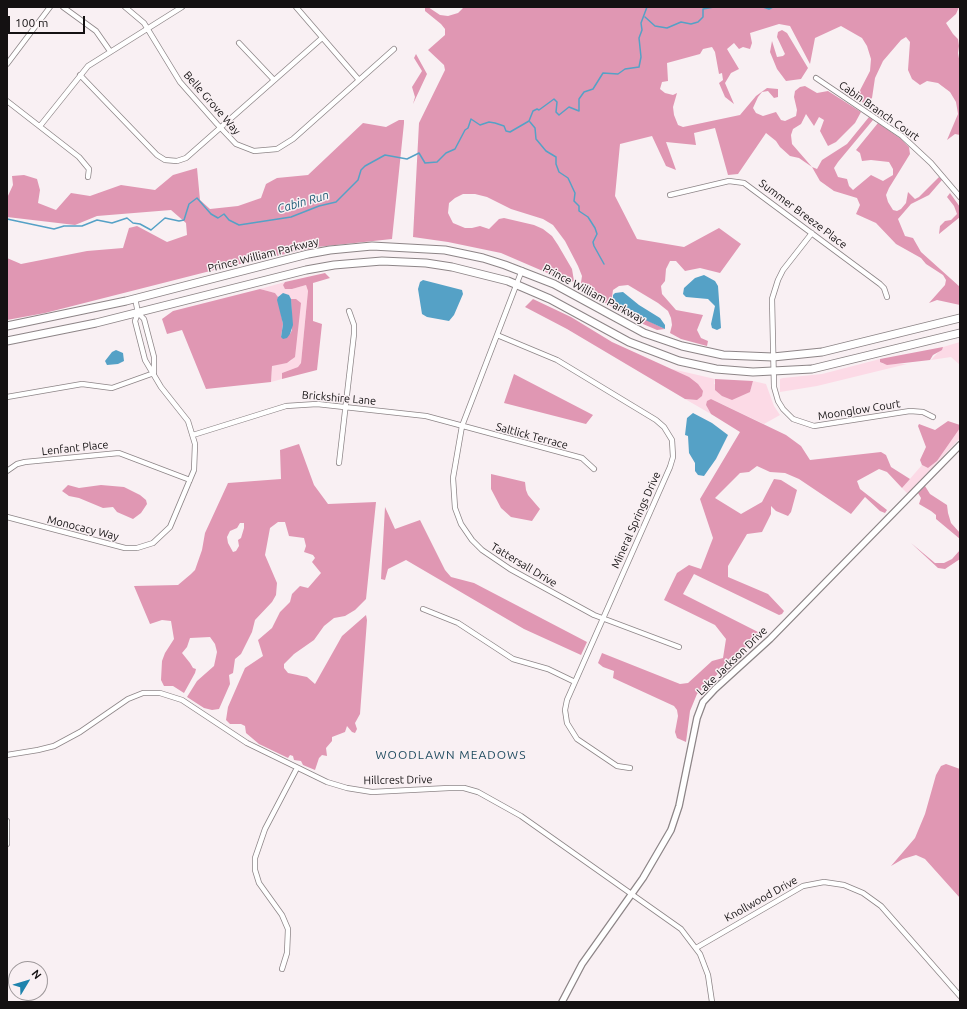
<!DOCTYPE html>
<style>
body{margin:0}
#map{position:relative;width:967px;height:1009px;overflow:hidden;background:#f9f0f3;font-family:Ubuntu,sans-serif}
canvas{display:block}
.frame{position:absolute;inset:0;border:8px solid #141112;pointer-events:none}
.north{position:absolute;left:8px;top:961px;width:40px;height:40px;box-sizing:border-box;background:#f9f0f3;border:1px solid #9d9799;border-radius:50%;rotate:52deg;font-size:11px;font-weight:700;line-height:16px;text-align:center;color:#141112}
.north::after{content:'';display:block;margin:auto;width:14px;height:18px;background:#1e83ad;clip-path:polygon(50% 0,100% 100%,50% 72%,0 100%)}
.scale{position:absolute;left:8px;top:16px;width:77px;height:18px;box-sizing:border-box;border:2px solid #141112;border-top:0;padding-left:5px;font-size:12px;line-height:14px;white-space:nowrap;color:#141112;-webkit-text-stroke:3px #f9f0f3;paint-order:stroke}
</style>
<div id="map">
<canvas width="967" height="1009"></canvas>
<div class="frame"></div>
<div class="north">N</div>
<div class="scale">100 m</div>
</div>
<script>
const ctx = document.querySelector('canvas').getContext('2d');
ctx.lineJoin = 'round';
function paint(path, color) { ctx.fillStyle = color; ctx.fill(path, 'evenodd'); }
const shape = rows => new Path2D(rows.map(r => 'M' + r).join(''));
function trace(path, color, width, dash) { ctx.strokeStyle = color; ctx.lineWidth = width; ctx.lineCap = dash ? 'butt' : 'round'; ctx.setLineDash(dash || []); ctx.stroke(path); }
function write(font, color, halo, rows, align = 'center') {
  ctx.font = font + ' Ubuntu,sans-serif'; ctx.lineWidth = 3; ctx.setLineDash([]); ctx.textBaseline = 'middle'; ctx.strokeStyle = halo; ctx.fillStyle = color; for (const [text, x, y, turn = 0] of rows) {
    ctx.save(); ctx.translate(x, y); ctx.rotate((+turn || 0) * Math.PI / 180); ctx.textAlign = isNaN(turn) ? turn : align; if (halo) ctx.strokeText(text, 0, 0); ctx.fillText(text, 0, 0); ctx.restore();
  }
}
const green = shape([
 [285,282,283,285,292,289,306,285,308,291,301,363,298,367,282,373,282,379,271,382,272,365,287,363,292,360,296,299,291,299,289,295,280,295,278,297,275,293,260,289],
 [960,342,960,365,951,357,931,360,943,347],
 [880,359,883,364,907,364,817,386,780,392,780,379,783,378,822,374],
 [672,369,715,379,714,384,750,392,753,381,766,384,774,406,780,415,764,424,711,399,706,405,711,414,685,399,697,400],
 [960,428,960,438,908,494,902,488,922,465,928,468,937,461]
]);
const forest = shape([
 [425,7,428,7,440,15,448,16,458,13,463,8,471,7,959,7,956,14,946,23,953,34,958,39,959,46,958,53,960,64,960,135,955,134,947,140,958,114,956,102,950,92,938,83,927,81,920,85,912,79,908,70,910,42,906,37,901,40,883,61,875,78,872,98,865,104,856,98,870,71,871,59,867,46,862,38,841,26,815,38,810,64,790,26,779,24,750,33,752,43,750,49,743,47,739,49,734,43,727,49,739,69,731,73,725,83,734,104,725,97,719,83,723,80,722,73,719,74,715,52,712,47,703,49,700,54,667,63,668,81,662,82,660,89,665,93,673,95,677,93,673,107,674,115,678,125,683,127,740,115,756,96,767,88,778,89,778,97,774,98,768,91,762,92,758,97,753,108,756,113,763,116,776,112,781,120,785,121,796,116,797,110,794,97,795,91,800,87,805,86,817,93,828,91,861,112,855,123,836,142,828,146,820,131,824,120,819,117,814,126,806,114,801,124,793,129,791,135,792,144,812,167,817,169,822,160,847,144,869,117,873,120,838,162,834,168,838,177,847,179,849,186,853,190,871,175,883,181,893,175,893,169,889,162,871,160,862,161,860,153,856,150,878,123,901,139,909,147,910,154,889,188,886,195,888,202,893,210,897,211,901,209,906,203,908,192,915,199,919,197,939,177,942,180,929,195,911,204,898,219,905,236,913,238,921,252,960,287,960,305,937,300,929,303,945,285,946,280,943,275,926,264,921,258,896,244,876,223,856,214,860,205,857,198,834,191,820,181,812,167,799,158,790,156,780,147,776,141,766,133,738,174,728,175,715,128,694,133,696,145,666,142,676,170,666,166,652,136,620,144,615,196,637,239,684,247,719,228,741,244,720,273,700,268,685,271,676,261,670,261,666,269,665,281,661,286,662,294,676,310,703,315,697,330,701,338,708,341,707,346,681,339,670,333,672,325,671,318,668,311,658,303,628,285,619,286,613,290,612,297,614,304,665,329,657,330,643,324,580,289,582,276,578,266,565,241,553,225,543,219,511,209,487,197,475,194,463,194,455,198,449,203,448,213,453,223,465,228,472,228,480,226,489,229,499,219,504,218,534,225,543,229,552,236,558,245,572,269,574,281,571,282,566,281,501,253,448,242,413,237,419,123,445,70,444,65,428,50,445,35,445,29,441,24,425,11],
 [782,30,787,33,808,68,801,79,786,81,777,69,770,52,772,41,777,57,783,56,785,54,777,37,778,32],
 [416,54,427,74,413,104,415,97,412,87,422,71,414,58],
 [399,120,404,120,404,123,392,239,317,247,222,268,45,313,7,320,7,258,21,264,87,251,123,248,129,228,137,226,167,242,187,235,186,223,171,210,97,216,75,225,7,217,7,198,13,185,12,176,24,175,37,179,40,190,38,203,56,210,71,193,90,196,121,185,155,190,173,175,197,168,200,200,210,209,238,206,261,198,266,184,277,178,308,175,363,123,386,127],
 [950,193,960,207,960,217,939,234,940,226,945,221,951,220,957,214,954,206,947,197],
 [325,273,330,278,313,283,313,321,322,324,317,370,282,379,282,373,298,367,301,363,308,291,306,285,292,289,285,289,283,285,285,282],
 [260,289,275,293,278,297,283,324,281,337,290,334,292,330,291,299,296,299,301,303,295,357,287,363,272,366,271,382,206,389,182,330,167,334,162,319,173,311],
 [533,299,571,317,612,342,689,377,698,384,703,391,702,396,697,400,685,399,567,329,525,307],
 [943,347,942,350,933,355,930,360,887,365,880,362,880,359],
 [514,374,593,415,586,424,504,403],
 [715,379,753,381,750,392,732,400,722,396,715,390],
 [711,399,786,435,801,446,810,460,881,452,886,455,891,467,910,479,902,488,887,472,879,469,857,481,860,489,887,510,885,513,880,511,865,497,851,514,799,479,785,473,770,472,757,466,749,472,740,473,715,498,741,514,762,502,774,479,781,480,797,490,791,512,788,516,776,511,771,506,771,514,762,532,747,534,728,566,728,577,768,594,784,611,782,614,779,615,694,574,683,594,760,633,697,694,690,711,686,742,677,738,675,732,678,716,677,710,674,706,613,678,614,671,603,667,598,663,602,653,680,684,688,683,712,661,723,658,726,639,715,625,664,600,677,573,689,565,701,569,713,538,700,499,740,432,711,414,706,405,707,401],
 [948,421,960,425,960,428,937,461,928,468,922,465,920,460,926,447,918,426,919,424,935,430],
 [299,444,314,485,328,504,376,502,366,599,355,610,345,616,334,618,324,626,314,640,294,654,284,664,284,668,288,673,307,677,315,684,342,636,366,615,367,620,360,714,355,723,357,729,355,733,352,732,347,726,345,732,332,737,332,741,326,748,327,756,322,755,319,758,315,770,303,765,301,761,294,760,293,756,290,755,288,758,259,744,246,733,245,726,241,724,230,724,226,720,228,707,245,668,263,656,258,640,272,628,280,612,290,602,292,594,300,586,308,588,321,573,312,562,315,558,313,555,304,552,306,546,304,538,289,536,285,522,278,522,270,528,265,555,277,583,276,595,272,602,255,620,252,632,241,654,235,659,233,673,229,675,230,684,219,709,212,710,204,708,187,697,197,681,214,666,217,652,215,644,210,637,190,638,187,647,182,653,190,663,193,668,196,669,195,673,184,693,173,686,164,686,161,680,162,661,165,653,174,639,171,621,162,620,150,624,134,586,178,585,191,574,195,570,202,550,205,533,228,483,281,479,280,450],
 [240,523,244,523,244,528,241,538,238,540,239,546,236,551,233,552,228,543,227,537,230,531,237,528],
 [491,474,525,482,526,490,528,495,540,509,532,521,511,517,501,508,491,489],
 [68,485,79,488,101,485,124,487,140,495,146,500,147,504,141,513,133,519,117,512,113,507,103,508,79,498,69,496,62,491],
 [925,486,930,494,947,505,948,513,951,523,960,533,960,539,936,519,936,515,931,511,919,504,921,498,918,493],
 [385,507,395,529,420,520,445,570,451,577,474,583,587,642,581,655,524,629,406,560,388,569,385,580,381,579],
 [911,543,935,563,944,563,952,559,960,550,960,559,945,569,938,568],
 [946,764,960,769,960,898,925,859,916,855,903,859,891,866,915,838,925,814,936,775,941,766]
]);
const water = shape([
 [704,275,715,281,718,286,721,328,717,330,712,328,711,324,715,306,708,299,686,297,683,294,684,288,695,278],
 [423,280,462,290,463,294,454,315,449,321,427,317,422,314,418,289,420,282],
 [623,292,639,305,660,318,665,325,665,329,617,307,613,300,613,295,615,293],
 [283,293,289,295,291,299,293,325,290,334,287,338,283,339,281,337,283,324,277,300,278,297],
 [116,350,123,353,124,361,118,364,107,365,105,361,112,352],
 [693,413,712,423,728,435,716,459,704,476,698,475,695,471,695,463,689,453,688,436,685,435,687,418]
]);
const stream = shape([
 [763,7,769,9,773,7],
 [784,7,789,7],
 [645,17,655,26,667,28,681,22,691,24,698,22,703,17,703,9,714,7],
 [530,122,535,128,536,139,546,151,556,157,556,164,559,172,568,178,575,193,574,201,579,206,579,211,588,217,595,228,597,234,593,242,594,246,604,264],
 [7,219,54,229,64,226,82,226,97,220,112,223,127,218,133,223,140,224,151,230,165,218,179,221,184,220,189,204,197,198,211,214,218,218,224,214,229,220,239,225,291,217,319,206,336,202,358,180,361,170,365,166,385,155,407,159,419,153,425,163,437,162,446,153,455,149,465,130,468,128,471,119,480,125,489,122,495,123,504,126,506,131,510,132,529,121,533,111,537,109,539,110,554,99,557,102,556,112,559,115,569,107,579,111,579,99,584,92,593,89,603,73,618,74,625,69,639,67,641,57,639,38,642,30,641,23,647,7]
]);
const minor = shape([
 [63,7,96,31,110,51],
 [125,7,144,23,180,82,217,124,236,144,254,151,277,149,293,139,394,49],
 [296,7,359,80],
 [239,43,274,80],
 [7,64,50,7],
 [80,75,157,155,165,160,177,161,186,158,322,38],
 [816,78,902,136,931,163,960,197],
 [7,101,79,157,89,169,88,177],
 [40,126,88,66,182,7],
 [670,195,729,181,744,183,880,284,884,288,887,297],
 [812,233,783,270,778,280,772,299,774,387,778,401,783,409,793,419,814,426,910,411,923,412,933,417],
 [522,270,462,426,453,478,455,508,461,524,472,540,482,550,510,569,594,615,679,647],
 [135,298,138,313,144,319,154,357,154,373],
 [497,335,557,360,656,420,664,427,672,440,673,457,670,467,567,700,565,710,567,723,577,739,617,766,630,768],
 [7,397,82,384,112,388,154,373],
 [193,435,286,406,317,404,426,416,582,458,594,469],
 [339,463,354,334,354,325,349,311],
 [7,471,17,464,25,462,119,453,190,480],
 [7,517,125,548,137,548,153,543,170,527,194,470,195,444,188,421,161,387,145,360,135,321,138,313],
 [423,609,458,623,513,659,548,669,575,682],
 [7,755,38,750,54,746,80,732,128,699,143,693,160,693,182,700,247,743,327,782,347,788,372,792,449,788,464,788,478,792,521,816,681,929,700,954,708,975,712,1002],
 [7,821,7,844],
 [696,948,803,886,824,882,844,885,863,893,881,906,960,996],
 [282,969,287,953,288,929,282,915,259,883,255,870,255,858,265,829,297,768]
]);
const tertiary = shape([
 [562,1002,582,964,643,878,671,830,679,806,697,718,703,702,715,689,770,639,960,445]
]);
const trunk = shape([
 [7,326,126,301,308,254,330,250,372,246,445,250,483,258,505,265,554,284,644,333,682,346,723,355,773,357,822,352,960,318],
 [7,341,96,323,306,270,334,265,382,261,426,263,452,267,508,281,550,299,629,342,679,361,716,369,753,372,812,369,960,333]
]);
const streetNames = [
 ["Belle Grove Way",212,103,49],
 ["Cabin Branch Court",879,111,35],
 ["Summer Breeze Place",803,214,37],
 ["Prince William Parkway",263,255,-14],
 ["Prince William Parkway",594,294,28],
 ["Brickshire Lane",339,398,5],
 ["Moonglow Court",859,410,-9],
 ["Saltlick Terrace",532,436,15],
 ["Lenfant Place",75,448,-6],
 ["Mineral Springs Drive",636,520,-66],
 ["Monocacy Way",83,528,14],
 ["Tattersall Drive",524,565,31],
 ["Lake Jackson Drive",732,661,-44],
 ["Hillcrest Drive",398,780,-1],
 ["Knollwood Drive",761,899,-29]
];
const waterNames = [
 ["Cabin Run",303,202,-16]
];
const neighbourhoodNames = [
 ["WOODLAWN MEADOWS",451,755]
];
paint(green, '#fcdae6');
paint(forest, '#e097b3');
paint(water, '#55a1c6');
trace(stream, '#55a1c6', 1.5);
trace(minor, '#8d8587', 6);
trace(tertiary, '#8d8587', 8);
trace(trunk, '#8d8587', 9);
trace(minor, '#fff', 4.5);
trace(tertiary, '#fff', 5.5);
trace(trunk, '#fff', 7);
write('11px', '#141112', '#f9f0f3', streetNames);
write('italic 12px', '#235e79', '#f9f0f3', waterNames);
ctx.letterSpacing = '1px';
write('12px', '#1d495e', '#f9f0f3', neighbourhoodNames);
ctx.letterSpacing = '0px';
</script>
